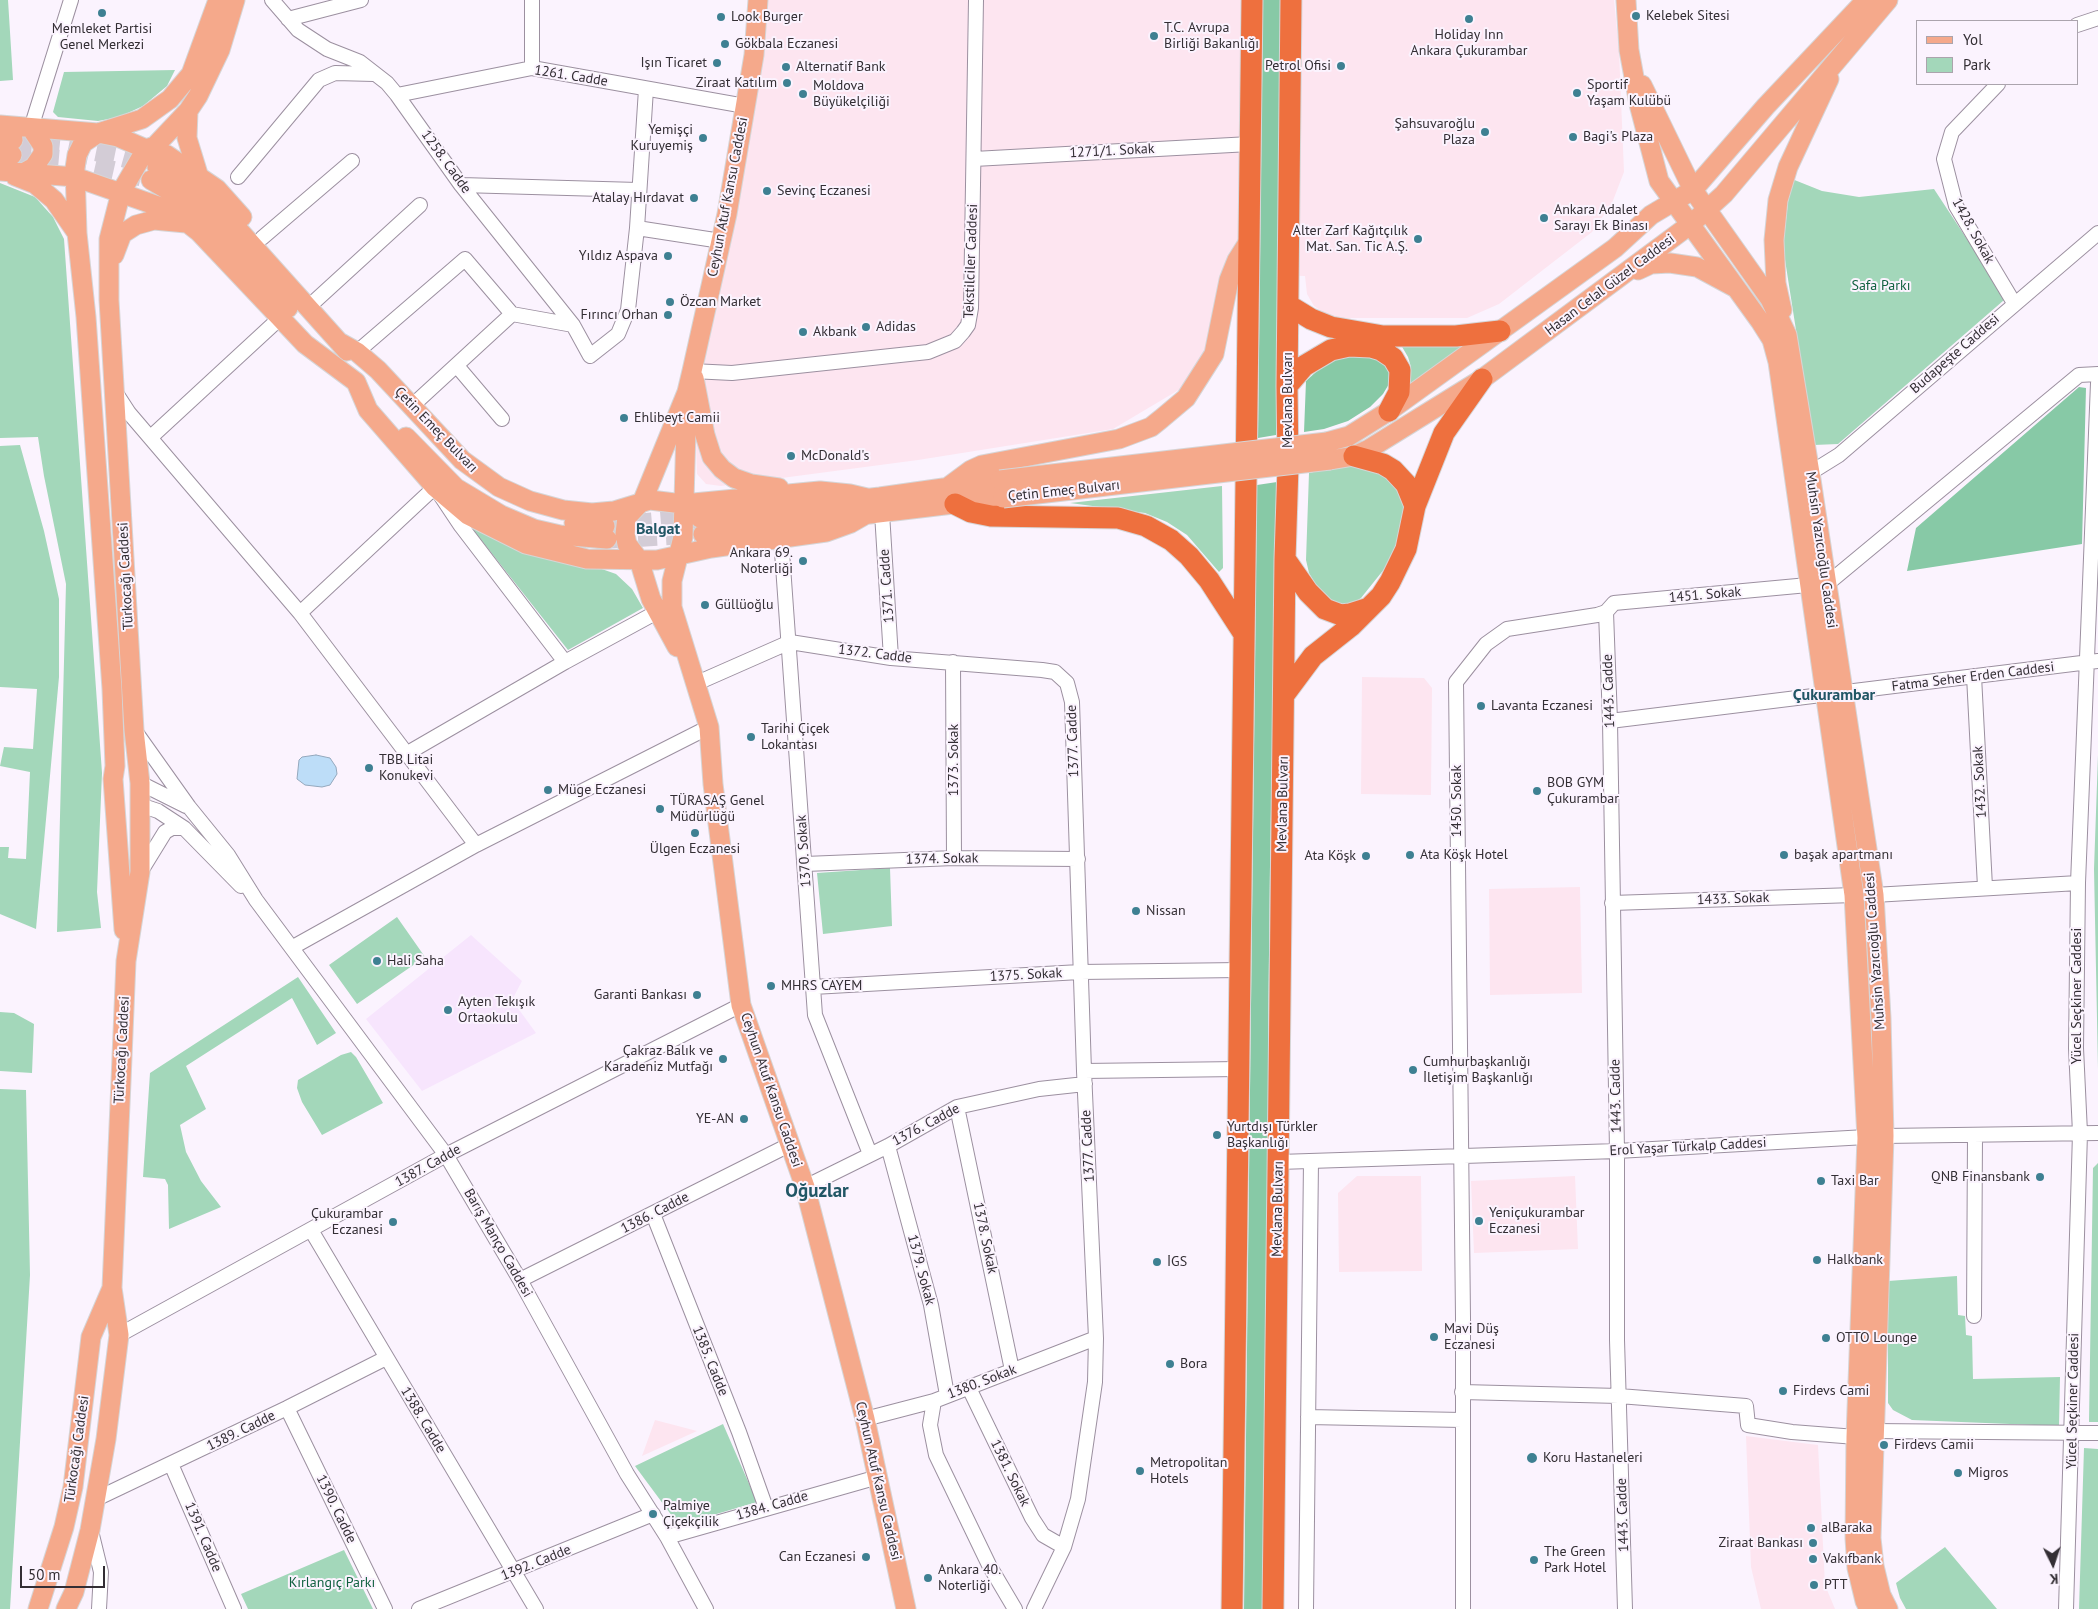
<!DOCTYPE html>
<meta charset="utf-8">
<style>
body{margin:0}
#map{position:relative;width:2098px;height:1609px;overflow:hidden;background:#fbf3fe;font-family:"PT Sans",sans-serif}
canvas{display:block}
.legend{position:absolute;left:1916px;top:20px;width:162px;height:65px;box-sizing:border-box;background:#fbf3fe;border:1px solid #aba4ad;margin:0;padding:6px 9px;list-style:none;font-size:15px;color:#332e34}
.legend li{display:flex;align-items:center;gap:10px;height:25px}
.legend b{width:25px;border:1px solid #aba4ad}
.north{position:absolute;left:2028px;top:1539px;width:50px;height:50px;-webkit-text-stroke:4px #fbf3fe;paint-order:stroke;rotate:176deg;font-size:14px;font-weight:700;line-height:20px;text-align:center;color:#332e34}
.north::after{content:'';display:block;margin:auto;width:18px;height:22px;background:#332e34;clip-path:polygon(50% 0,100% 100%,50% 72%,0 100%)}
.scale{position:absolute;left:20px;top:1566px;width:85px;height:22px;box-sizing:border-box;border:2px solid #332e34;border-top:0;padding-left:6px;font-size:15px;line-height:18px;white-space:nowrap;color:#332e34;-webkit-text-stroke:4px #fbf3fe;paint-order:stroke}
</style>
<div id="map">
<canvas width="2098" height="1609"></canvas>
<ul class="legend">
<li><b style="height:6px;background:#f5a98b"></b>Yol</li>
<li><b style="height:14px;background:#a3d7ba"></b>Park</li>
</ul>
<div class="north">K</div>
<div class="scale">50 m</div>
</div>
<script>
const ctx = document.querySelector('canvas').getContext('2d');
ctx.lineJoin = 'round';
function paint(path, color) { ctx.fillStyle = color; ctx.fill(path, 'evenodd'); }
const shape = rows => new Path2D(rows.map(r => 'M' + r).join(''));
function trace(path, color, width, dash) { ctx.strokeStyle = color; ctx.lineWidth = width; ctx.lineCap = dash ? 'butt' : 'round'; ctx.setLineDash(dash || []); ctx.stroke(path); }
function write(font, color, halo, rows, align = 'center') {
  ctx.font = font + ' "PT Sans",sans-serif'; ctx.lineWidth = 4; ctx.setLineDash([]); ctx.textBaseline = 'middle'; ctx.strokeStyle = halo; ctx.fillStyle = color; for (const [text, x, y, turn = 0] of rows) {
    ctx.save(); ctx.translate(x, y); ctx.rotate((+turn || 0) * Math.PI / 180); ctx.textAlign = isNaN(turn) ? turn : align; if (halo) ctx.strokeText(text, 0, 0); ctx.fillText(text, 0, 0); ctx.restore();
  }
}
const commercial = shape([
 [767,0,1614,0,1619,51,1624,172,1612,203,1592,232,1499,304,1467,318,1332,318,1314,306,1307,294,1305,276,1227,274,1204,358,1182,388,1113,429,918,460,721,486,706,484,697,474,695,412,767,22],
 [1362,677,1424,678,1432,688,1431,795,1361,794],
 [1580,887,1582,993,1490,995,1489,889],
 [1357,1176,1421,1176,1422,1271,1339,1272,1338,1193],
 [1575,1176,1578,1249,1474,1253,1471,1181],
 [655,1420,697,1431,642,1456],
 [1746,1436,1818,1445,1825,1585,1835,1609,1761,1609,1751,1567]
]);
const built = shape([
 [471,935,522,981,512,1000,536,1033,422,1091,366,1019]
]);
const green = shape([
 [0,0,8,0,13,80,0,81],
 [175,70,167,86,143,106,119,117,98,121,58,117,53,112,64,72],
 [1792,179,1822,191,1859,197,1934,189,1980,259,2011,294,1838,444,1814,445,1783,247,1790,184],
 [0,183,35,197,53,217,64,239,102,773,97,892,101,928,57,932,66,584,44,476,38,437,0,438],
 [1472,340,1411,384,1411,367,1408,357,1401,345],
 [20,445,44,531,59,599,59,677,36,929,0,914,0,847,9,847,8,858,26,859,30,772,0,766,4,747,33,749,37,689,0,687,0,446],
 [1351,464,1394,476,1405,507,1403,529,1389,563,1361,598,1350,605,1333,606,1318,588,1309,573,1306,560,1309,473],
 [1222,486,1223,568,1219,572,1187,535,1167,522,1145,513,1070,503],
 [467,522,616,574,632,589,643,608,568,650],
 [2098,755,2098,1069,2094,869],
 [890,868,892,926,823,934,817,873],
 [397,917,425,957,357,1004,329,965],
 [298,977,336,1033,317,1045,292,998,186,1066,206,1109,180,1125,186,1152,201,1181,221,1207,169,1229,168,1185,165,1179,143,1177,150,1073],
 [0,1012,14,1013,34,1024,32,1073,0,1071],
 [351,1052,356,1057,383,1103,322,1135,302,1102,297,1088,298,1080,341,1055],
 [0,1089,26,1090,30,1275,10,1609,0,1609],
 [2098,1163,2098,1422,2089,1422,2093,1168],
 [1957,1276,1958,1315,1965,1316,1966,1335,1972,1336,1973,1379,2060,1377,2059,1426,1912,1420,1893,1410,1888,1403,1888,1281],
 [723,1424,757,1502,686,1523,675,1520,635,1466],
 [2084,1448,2098,1449,2098,1609,2079,1609],
 [1945,1547,1997,1609,1906,1609,1900,1598,1896,1583],
 [344,1550,373,1609,248,1609,241,1594]
]);
const forest = shape([
 [1263,0,1282,0,1279,256,1276,435,1258,438],
 [1360,352,1389,364,1392,379,1383,394,1370,407,1348,421,1324,429,1304,432,1306,381,1328,361],
 [2079,387,2086,388,2082,544,1907,571,1916,528],
 [1277,482,1270,866,1268,1042,1269,1202,1262,1609,1244,1609,1257,485]
]);
const water = shape([
 [316,755,330,758,336,767,337,774,330,785,322,787,305,785,297,779,299,760,302,757,316,755]
]);
const majorTunnel = shape([
 [13,140,68,146,117,156,153,166],
 [12,155,67,160,146,178],
 [605,526,699,518],
 [610,539,698,534]
]);
const minor = shape([
 [272,0,298,30,327,49,360,62,387,83,397,95,461,185,573,325,590,356,618,334,628,310,637,228,646,89],
 [532,0,532,68],
 [288,19,361,0],
 [2077,25,2098,18],
 [1998,84,1952,132,1944,159,1956,206,2014,303],
 [397,95,532,68,745,106],
 [31,128,71,0],
 [974,159,1250,144],
 [238,177,319,80,335,73,374,74],
 [461,185,638,190],
 [637,228,721,241],
 [262,238,352,161],
 [315,301,420,205],
 [357,352,465,259,512,314],
 [457,366,502,419],
 [692,371,732,373,928,352,955,341,963,332,968,325,971,308,976,0],
 [116,393,129,413,300,613,476,845],
 [413,405,512,314,573,325],
 [151,437,280,318],
 [1810,473,1839,455,2098,233],
 [882,513,891,658],
 [781,538,815,1015,870,1154],
 [1827,584,2079,375,2098,374],
 [1606,612,1610,721,1617,1151,1617,1340,1625,1609],
 [300,613,435,487,461,526,565,662,406,754],
 [565,662,657,612],
 [953,662,954,858],
 [1974,676,1985,887],
 [697,683,790,642,891,658,1042,670,1055,672,1067,683,1072,702,1084,1071,1096,1338,1095,1382,1078,1499,1064,1547,1034,1609],
 [1610,721,2098,661],
 [135,731,189,807,228,855,256,900,446,1155,520,1280,627,1474,667,1537,706,1609],
 [140,783,186,806],
 [140,805,158,811,184,828,241,886],
 [805,864,954,858,1078,859],
 [141,871,165,832,172,828,184,828],
 [1874,895,2078,883],
 [1612,903,1854,895],
 [293,947,476,845,709,727],
 [813,987,1080,972,1240,970],
 [1084,1071,1239,1069],
 [957,1107,1012,1370],
 [888,1146,931,1305,947,1395],
 [1279,1162,1617,1151,1884,1136,2098,1133],
 [805,1187,888,1146,957,1107,1039,1089,1085,1084],
 [653,1214,739,1432,766,1508],
 [311,1230,536,1609],
 [520,1280,789,1145],
 [1974,1316,1975,1136],
 [119,1335,446,1155,741,1005],
 [969,1388,1032,1518,1043,1535,1064,1547],
 [1462,1392,1619,1396,1746,1406,1748,1425,1792,1432,1856,1437],
 [934,1401,930,1425,936,1455,989,1565,1015,1609],
 [287,1408,385,1609],
 [1308,1417,1462,1420],
 [865,1419,934,1401,1096,1338],
 [1873,1431,2098,1433],
 [171,1464,234,1609],
 [94,1500,287,1408,386,1358],
 [91,1531,101,1572,99,1609],
 [667,1537,878,1477],
 [419,1609,653,1514],
 [1306,1609,1311,1161],
 [1463,1609,1463,1317,1456,682,1486,644,1507,629,1597,615,1606,612,1614,603,1808,585],
 [2066,1609,2080,1133,2076,1048,2078,883,2098,383]
]);
const major = shape([
 [1626,0,1629,50,1639,104,1659,181,1760,321,1772,340,1778,362,1854,895,1867,1138,1856,1437,1855,1538,1857,1568,1865,1601,1869,1609],
 [1642,85,1693,190,1770,299,1787,335,1810,473,1874,895,1881,1018,1884,1136,1871,1538,1874,1566,1881,1595,1888,1609],
 [188,111,187,138,198,174],
 [0,125,98,133,118,137,146,149,167,155,217,189,242,217],
 [0,139,13,140],
 [0,154,12,155],
 [157,167,200,193,227,217,347,351],
 [0,171,75,177,172,211,199,232,305,344,356,382,368,410,435,487,468,515,526,544,587,559,657,560,711,548,826,532,851,523,865,515],
 [25,172,34,167,43,154,43,146,31,128],
 [15,176,35,184,54,200,77,233],
 [151,180,192,204,226,237,288,308],
 [114,255,122,234,136,225,154,220,186,223],
 [1638,270,1651,264,1670,263,1697,267,1734,287],
 [1782,310,1776,283,1774,240,1778,200,1788,167,1829,79],
 [339,342,357,352,378,370,462,460,499,487,530,501,563,510,592,513,614,511,650,500,683,504,820,491,850,494,867,498],
 [694,378,705,435,712,457,722,469,734,478,751,484,779,488],
 [687,392,683,537,672,581,672,607,709,727,713,784,741,1005,805,1187,865,1419,906,1609],
 [406,437,456,488,501,515,534,529,560,535,607,539],
 [1327,442,1349,436,1389,411,1615,248,1651,215,1693,190,1766,106,1866,0],
 [1330,460,1354,456,1369,449,1482,379,1691,224,1724,194,1888,0],
 [948,487,971,470,982,465,1119,439,1151,427,1161,419,1186,398,1214,354,1229,280,1237,260,1249,241],
 [700,518,880,497,1000,480],
 [574,523,605,526],
 [703,534,1003,498],
 [677,647,651,599,639,560,627,544,625,534,627,517,643,500,687,392,692,371,727,214,754,55,758,0],
 [124,930,113,779,115,766,112,689,86,317,77,233,75,168,77,155,83,143,98,133,142,119,170,99,191,74,218,0],
 [38,1609,64,1527,73,1487,91,1337,112,1288],
 [66,1609,74,1592,90,1530,106,1439,119,1335,112,1288,121,1081,126,961,140,872,140,783,134,730,109,300,109,239,121,192,146,149,155,146,188,111,198,96,220,50,235,0]
]);
const highway = shape([
 [1288,305,1311,319,1331,327,1383,336,1456,336,1500,331],
 [1287,386,1304,366,1331,350,1349,346,1371,347,1381,350,1393,358,1400,370,1399,392,1389,411],
 [1354,456,1383,464,1393,470,1406,484,1415,506],
 [955,504,971,512,991,516,1118,518,1146,526,1171,540,1189,556,1209,580,1244,634],
 [1285,559,1308,592,1325,609,1341,615,1350,614,1369,608],
 [1284,695,1313,656,1351,626,1381,596,1390,582,1406,549,1415,506,1444,433,1482,379],
 [1232,1609,1252,0],
 [1273,1609,1285,559,1288,466,1287,386,1291,0]
]);
const majorBridge = shape([
 [1000,480,1327,442],
 [1003,498,1330,460]
]);
const markers = [
 [102,13,5,"#3e8092"],
 [1636,16,5,"#3e8092"],
 [721,17,5,"#3e8092"],
 [1469,19,5,"#3e8092"],
 [1154,36,5,"#3e8092"],
 [725,44,5,"#3e8092"],
 [717,63,5,"#3e8092"],
 [1341,66,5,"#3e8092"],
 [786,67,5,"#3e8092"],
 [787,83,5,"#3e8092"],
 [1577,93,5,"#3e8092"],
 [803,94,5,"#3e8092"],
 [1485,132,5,"#3e8092"],
 [1573,137,5,"#3e8092"],
 [703,138,5,"#3e8092"],
 [767,191,5,"#3e8092"],
 [694,198,5,"#3e8092"],
 [1544,218,5,"#3e8092"],
 [1418,239,5,"#3e8092"],
 [668,256,5,"#3e8092"],
 [670,302,5,"#3e8092"],
 [668,315,5,"#3e8092"],
 [866,327,5,"#3e8092"],
 [803,332,5,"#3e8092"],
 [624,418,5,"#3e8092"],
 [791,456,5,"#3e8092"],
 [803,561,5,"#3e8092"],
 [705,605,5,"#3e8092"],
 [1481,706,5,"#3e8092"],
 [751,737,5,"#3e8092"],
 [369,768,5,"#3e8092"],
 [548,790,5,"#3e8092"],
 [1537,791,5,"#3e8092"],
 [660,809,5,"#3e8092"],
 [695,833,5,"#3e8092"],
 [1410,855,5,"#3e8092"],
 [1784,855,5,"#3e8092"],
 [1366,856,5,"#3e8092"],
 [1136,911,5,"#3e8092"],
 [377,961,5,"#3e8092"],
 [771,986,5,"#3e8092"],
 [697,995,5,"#3e8092"],
 [448,1010,5,"#3e8092"],
 [723,1059,5,"#3e8092"],
 [1413,1070,5,"#3e8092"],
 [744,1119,5,"#3e8092"],
 [1217,1135,5,"#3e8092"],
 [2040,1177,5,"#3e8092"],
 [1821,1181,5,"#3e8092"],
 [1479,1221,5,"#3e8092"],
 [393,1222,5,"#3e8092"],
 [1817,1260,5,"#3e8092"],
 [1157,1262,5,"#3e8092"],
 [1434,1337,5,"#3e8092"],
 [1826,1338,5,"#3e8092"],
 [1170,1364,5,"#3e8092"],
 [1783,1391,5,"#3e8092"],
 [1884,1445,5,"#3e8092"],
 [1532,1458,6,"#3e8092"],
 [1140,1471,5,"#3e8092"],
 [1958,1473,5,"#3e8092"],
 [653,1514,5,"#3e8092"],
 [1811,1528,5,"#3e8092"],
 [1813,1543,5,"#3e8092"],
 [866,1557,5,"#3e8092"],
 [1813,1559,5,"#3e8092"],
 [1534,1560,5,"#3e8092"],
 [928,1578,5,"#3e8092"],
 [1814,1585,5,"#3e8092"]
];
const poiNames = [
 ["Kelebek Sitesi",1646,16],
 ["Look Burger",731,17],
 ["T.C. Avrupa",1164,28],
 ["Birliği Bakanlığı",1164,44],
 ["Memleket Partisi",102,29,"center"],
 ["Genel Merkezi",102,45,"center"],
 ["Holiday Inn",1469,35,"center"],
 ["Ankara Çukurambar",1469,51,"center"],
 ["Gökbala Eczanesi",735,44],
 ["Işın Ticaret",707,63,"right"],
 ["Petrol Ofisi",1331,66,"right"],
 ["Alternatif Bank",796,67],
 ["Ziraat Katılım",777,83,"right"],
 ["Sportif",1587,85],
 ["Yaşam Kulübü",1587,101],
 ["Moldova",813,86],
 ["Büyükelçiliği",813,102],
 ["Şahsuvaroğlu",1475,124,"right"],
 ["Plaza",1475,140,"right"],
 ["Yemişçi",693,130,"right"],
 ["Kuruyemiş",693,146,"right"],
 ["Bagi's Plaza",1583,137],
 ["Sevinç Eczanesi",777,191],
 ["Atalay Hırdavat",684,198,"right"],
 ["Ankara Adalet",1554,210],
 ["Sarayı Ek Binası",1554,226],
 ["Alter Zarf Kağıtçılık",1408,231,"right"],
 ["Mat. San. Tic A.Ş.",1408,247,"right"],
 ["Yıldız Aspava",658,256,"right"],
 ["Özcan Market",680,302],
 ["Fırıncı Orhan",658,315,"right"],
 ["Adidas",876,327],
 ["Akbank",813,332],
 ["Ehlibeyt Camii",634,418],
 ["McDonald's",801,456],
 ["Ankara 69.",793,553,"right"],
 ["Noterliği",793,569,"right"],
 ["Güllüoğlu",715,605],
 ["Lavanta Eczanesi",1491,706],
 ["Tarihi Çiçek",761,729],
 ["Lokantası",761,745],
 ["TBB Litai",379,760],
 ["Konukevi",379,776],
 ["BOB GYM",1547,783],
 ["Çukurambar",1547,799],
 ["Müge Eczanesi",558,790],
 ["TÜRASAŞ Genel",670,801],
 ["Müdürlüğü",670,817],
 ["Ülgen Eczanesi",695,849,"center"],
 ["Ata Köşk Hotel",1420,855],
 ["başak apartmanı",1794,855],
 ["Ata Köşk",1356,856,"right"],
 ["Nissan",1146,911],
 ["Hali Saha",387,961],
 ["MHRS CAYEM",781,986],
 ["Garanti Bankası",687,995,"right"],
 ["Ayten Tekışık",458,1002],
 ["Ortaokulu",458,1018],
 ["Çakraz Balık ve",713,1051,"right"],
 ["Karadeniz Mutfağı",713,1067,"right"],
 ["Cumhurbaşkanlığı",1423,1062],
 ["İletişim Başkanlığı",1423,1078],
 ["YE-AN",734,1119,"right"],
 ["Yurtdışı Türkler",1227,1127],
 ["Başkanlığı",1227,1143],
 ["QNB Finansbank",2030,1177,"right"],
 ["Taxi Bar",1831,1181],
 ["Yeniçukurambar",1489,1213],
 ["Eczanesi",1489,1229],
 ["Çukurambar",383,1214,"right"],
 ["Eczanesi",383,1230,"right"],
 ["Halkbank",1827,1260],
 ["İGS",1167,1262],
 ["Mavi Düş",1444,1329],
 ["Eczanesi",1444,1345],
 ["OTTO Lounge",1836,1338],
 ["Bora",1180,1364],
 ["Firdevs Cami",1793,1391],
 ["Firdevs Camii",1894,1445],
 ["Koru Hastaneleri",1543,1458],
 ["Metropolitan",1150,1463],
 ["Hotels",1150,1479],
 ["Migros",1968,1473],
 ["Palmiye",663,1506],
 ["Çiçekçilik",663,1522],
 ["alBaraka",1821,1528],
 ["Ziraat Bankası",1803,1543,"right"],
 ["The Green",1544,1552],
 ["Park Hotel",1544,1568],
 ["Can Eczanesi",856,1557,"right"],
 ["Vakıfbank",1823,1559],
 ["Ankara 40.",938,1570],
 ["Noterliği",938,1586],
 ["PTT",1824,1585]
];
const streetNames = [
 ["1261. Cadde",571,76,9],
 ["1271/1. Sokak",1112,151,-3],
 ["1258. Cadde",446,162,54],
 ["Ceyhun Atuf Kansu Caddesi",728,197,-79],
 ["1428. Sokak",1973,231,61],
 ["Tekstilciler Caddesi",971,261,-88],
 ["Hasan Celal Güzel Caddesi",1610,285,-37],
 ["Budapeşte Caddesi",1955,354,-41],
 ["Mevlana Bulvarı",1288,400,-90],
 ["Çetin Emeç Bulvarı",436,430,46],
 ["Çetin Emeç Bulvarı",1064,491,-6],
 ["Muhsin Yazıcıoğlu Caddesi",1821,550,82],
 ["Türkocağı Caddesi",126,576,-93],
 ["1371. Cadde",887,586,-94],
 ["1451. Sokak",1705,595,-5],
 ["1372. Cadde",875,654,7],
 ["Fatma Seher Erden Caddesi",1973,677,-7],
 ["1443. Cadde",1609,691,-92],
 ["1377. Cadde",1073,741,-92],
 ["1373. Sokak",954,760,-90],
 ["1432. Sokak",1980,782,-93],
 ["1450. Sokak",1457,801,-90],
 ["Mevlana Bulvarı",1283,804,-89],
 ["1370. Sokak",804,851,-94],
 ["1374. Sokak",942,859,-1],
 ["1433. Sokak",1733,899,-2],
 ["Muhsin Yazıcıoğlu Caddesi",1875,951,-94],
 ["1375. Sokak",1026,975,-3],
 ["Yücel Seçkiner Caddesi",2077,996,-90],
 ["Türkocağı Caddesi",122,1050,-87],
 ["Ceyhun Atuf Kansu Caddesi",771,1090,71],
 ["1443. Cadde",1616,1096,-91],
 ["1376. Cadde",926,1125,-28],
 ["1377. Cadde",1088,1146,-93],
 ["Erol Yaşar Türkalp Caddesi",1688,1147,-3],
 ["1387. Cadde",428,1166,-29],
 ["Mevlana Bulvarı",1278,1209,-89],
 ["1386. Cadde",655,1213,-27],
 ["1378. Sokak",985,1238,78],
 ["Barış Manço Caddesi",498,1243,60],
 ["1379. Sokak",921,1270,75],
 ["1385. Cadde",710,1361,68],
 ["1380. Sokak",982,1382,-21],
 ["Yücel Seçkiner Caddesi",2073,1401,-89],
 ["1388. Cadde",423,1420,59],
 ["1389. Cadde",241,1431,-26],
 ["Türkocağı Caddesi",77,1449,-82],
 ["1381. Sokak",1010,1473,64],
 ["Ceyhun Atuf Kansu Caddesi",878,1481,77],
 ["1384. Cadde",772,1506,-16],
 ["1390. Cadde",336,1509,64],
 ["1443. Cadde",1623,1515,-92],
 ["1391. Cadde",203,1537,67],
 ["1392. Cadde",536,1563,-22]
];
const parkNames = [
 ["Safa Parkı",1881,286],
 ["Kırlangıç Parkı",332,1583]
];
const quarterNames = [
 ["Balgat",658,529],
 ["Çukurambar",1834,695]
];
const districtNames = [
 ["Oğuzlar",817,1192]
];
paint(commercial, '#fde5f0');
paint(built, '#f7e5fd');
paint(green, '#a3d7ba');
paint(forest, '#87c9a6');
paint(water, '#bdddf8');
trace(water, '#94a8bd', 1);
trace(majorTunnel, '#d3ccd6', 19, [19, 9]);
trace(minor, '#9c90a0', 16);
trace(major, '#d6d5d6', 21);
trace(highway, '#d6d5d6', 23);
trace(minor, '#fff', 14);
trace(major, '#f5a98b', 19);
trace(highway, '#ee703e', 21);
trace(majorBridge, '#d6d5d6', 21, []);
trace(majorBridge, '#f5a98b', 19);
for (const [x, y, r, color] of markers) { const dot = new Path2D(); dot.arc(x, y, r, 0, 2 * Math.PI); ctx.fillStyle = color; ctx.fill(dot); trace(dot, '#fbf3fe', 2); }
write('14px', '#332e34', '#fbf3fe', poiNames, 'left');
write('14px', '#332e34', '#fbf3fe', streetNames);
write('14px', '#116140', '#fbf3fe', parkNames);
write('bold 16px', '#215665', '#fbf3fe', quarterNames);
write('bold 19px', '#215665', '#fbf3fe', districtNames);
</script>
